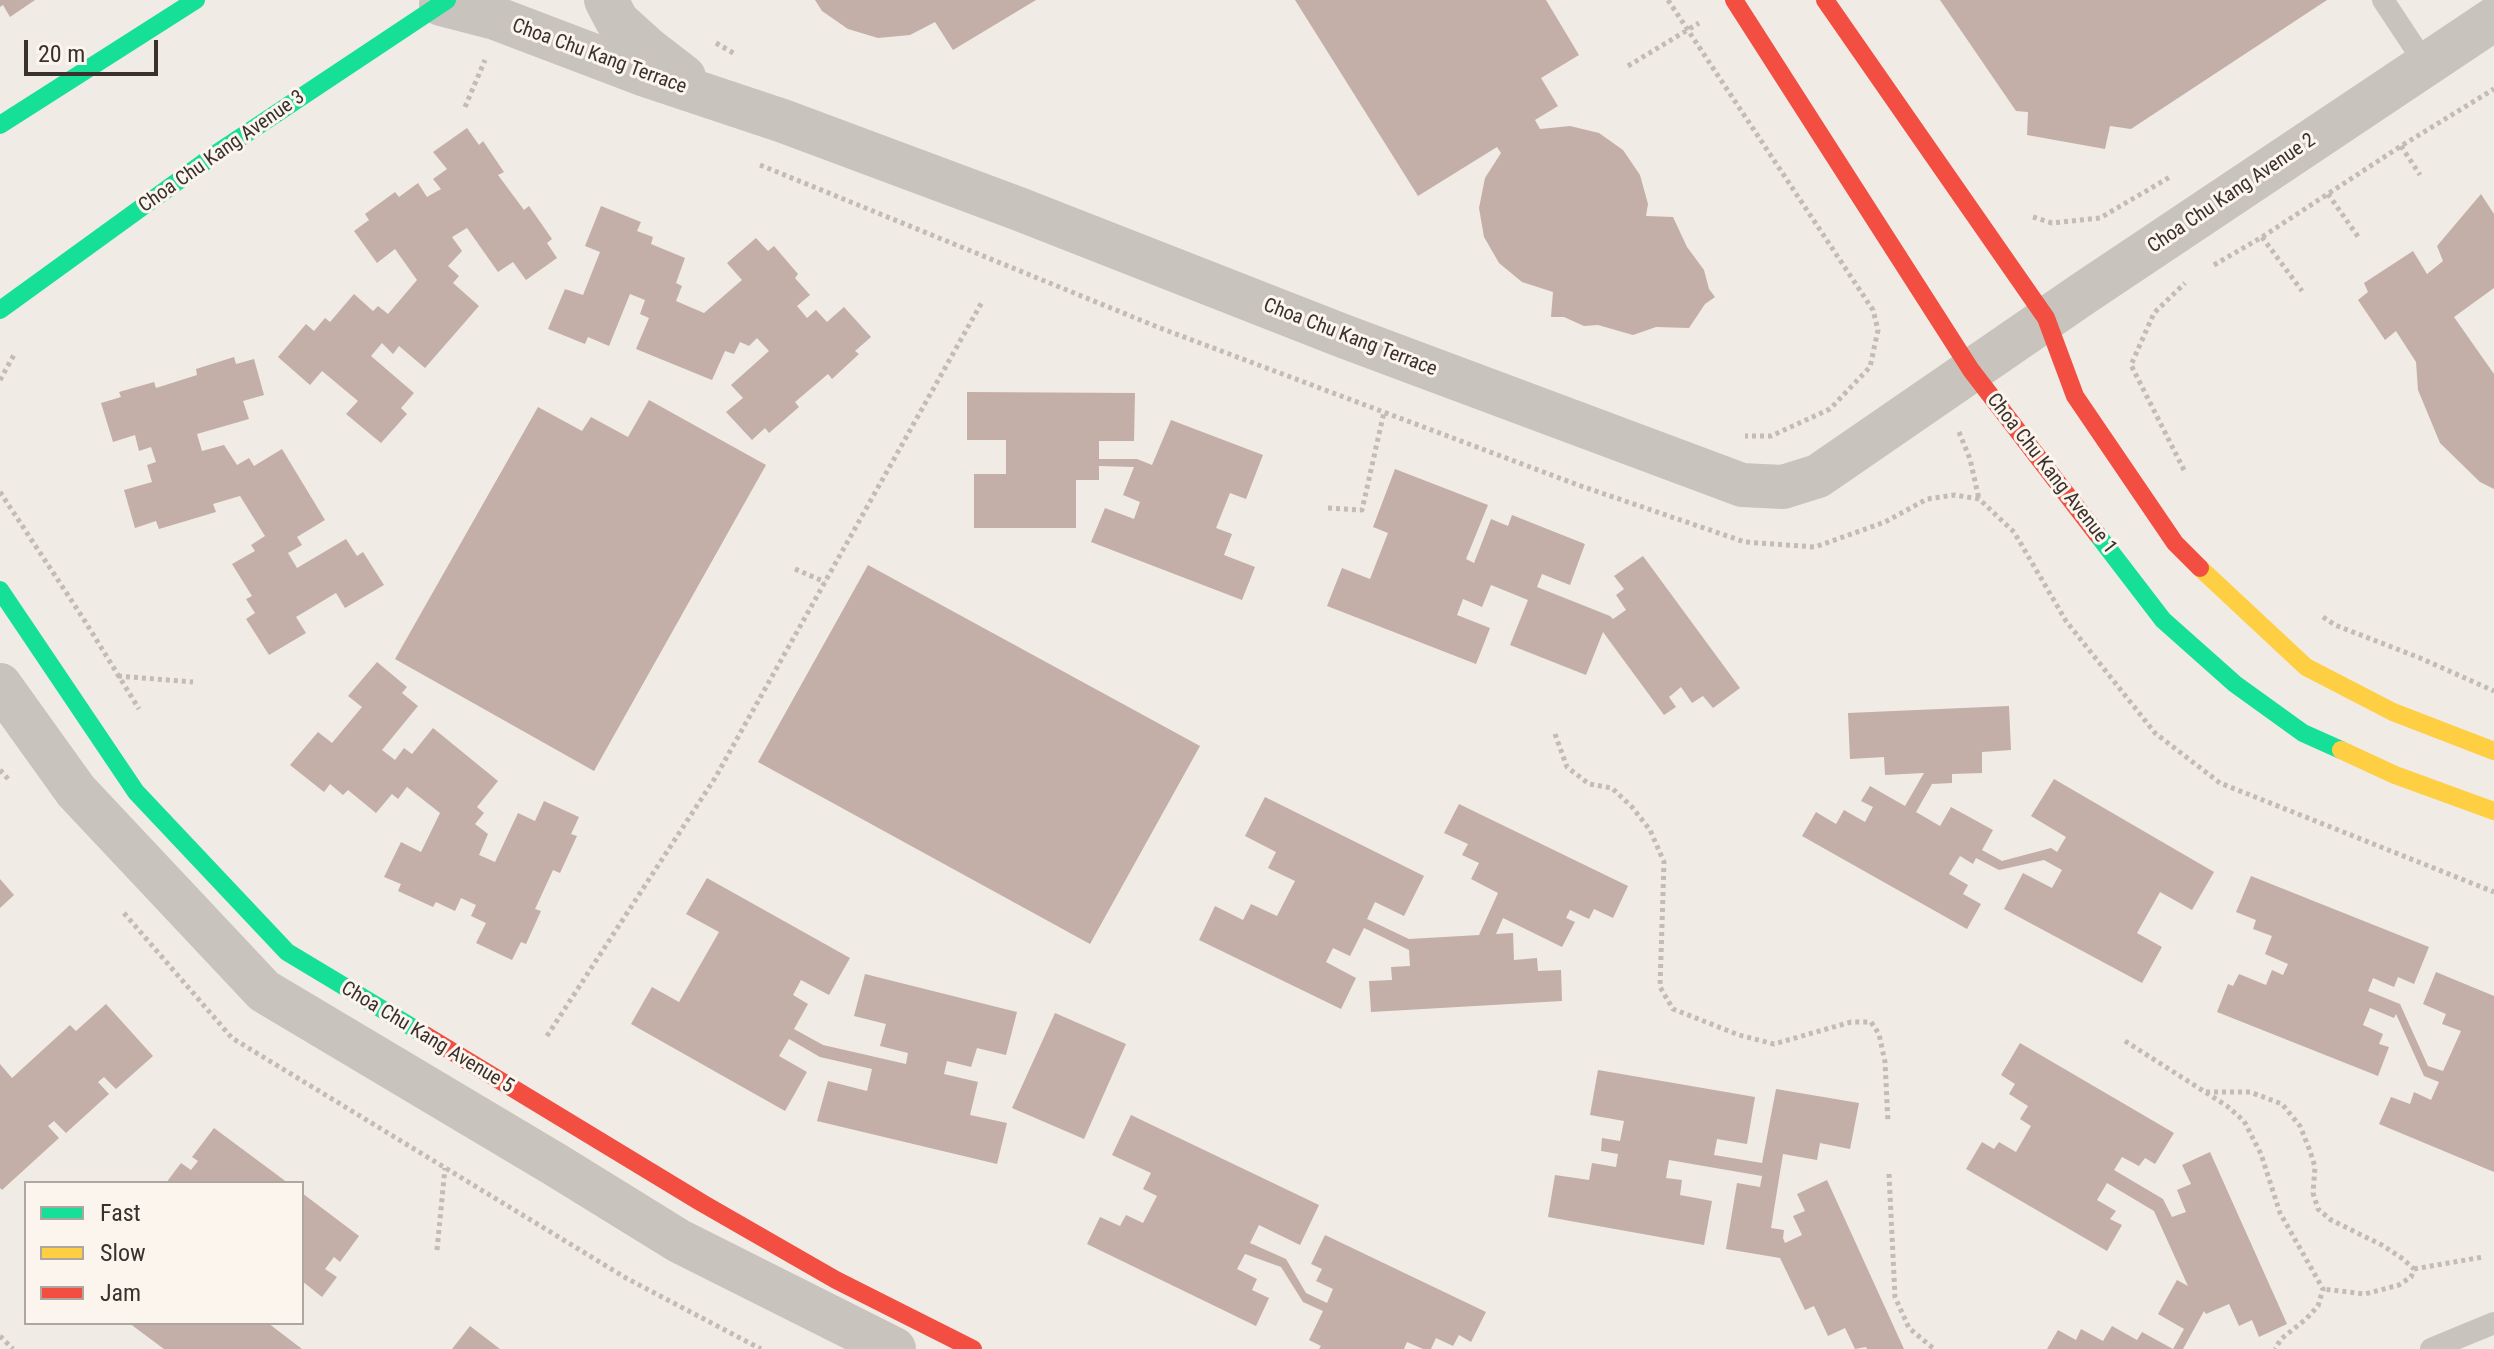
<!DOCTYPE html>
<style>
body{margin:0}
#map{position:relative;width:2494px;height:1349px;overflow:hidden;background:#f0ebe5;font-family:"Roboto Condensed",sans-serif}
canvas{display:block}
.legend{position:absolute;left:24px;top:1181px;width:280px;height:144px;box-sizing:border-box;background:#fbf5ee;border:2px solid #aea6a0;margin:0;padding:10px 14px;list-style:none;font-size:24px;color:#3b302b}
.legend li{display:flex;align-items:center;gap:16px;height:40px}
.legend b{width:40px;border:2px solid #aea6a0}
.scale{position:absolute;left:24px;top:40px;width:134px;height:36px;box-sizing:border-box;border:4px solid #3b302b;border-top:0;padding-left:10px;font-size:24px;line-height:28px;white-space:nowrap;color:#3b302b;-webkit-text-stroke:6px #fbf5ee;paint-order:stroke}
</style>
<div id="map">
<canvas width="2494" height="1349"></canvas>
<ul class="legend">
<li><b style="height:10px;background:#16e098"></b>Fast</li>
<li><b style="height:10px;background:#ffcf43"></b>Slow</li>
<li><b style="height:10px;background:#f24e42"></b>Jam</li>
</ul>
<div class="scale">20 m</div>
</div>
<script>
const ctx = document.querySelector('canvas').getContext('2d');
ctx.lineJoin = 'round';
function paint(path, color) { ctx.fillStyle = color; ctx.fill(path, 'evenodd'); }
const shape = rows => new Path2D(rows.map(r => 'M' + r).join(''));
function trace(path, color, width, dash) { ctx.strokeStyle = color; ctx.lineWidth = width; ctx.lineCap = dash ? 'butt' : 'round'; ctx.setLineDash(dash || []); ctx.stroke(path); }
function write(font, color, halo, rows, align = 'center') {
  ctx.font = font + ' "Roboto Condensed",sans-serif'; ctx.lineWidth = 6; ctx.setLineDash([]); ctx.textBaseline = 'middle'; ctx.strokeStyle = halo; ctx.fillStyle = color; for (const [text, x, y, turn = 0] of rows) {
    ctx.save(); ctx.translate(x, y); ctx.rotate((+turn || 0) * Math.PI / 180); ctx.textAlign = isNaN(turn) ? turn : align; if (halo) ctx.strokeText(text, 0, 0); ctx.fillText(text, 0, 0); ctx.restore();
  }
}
const building = shape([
 [0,0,35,0,10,17,3,5,0,7],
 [815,0,1036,0,953,50,935,22,910,35,878,38,848,29,822,11],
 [1295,0,1546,0,1579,55,1541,78,1558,106,1535,120,1540,129,1570,126,1599,133,1623,150,1640,175,1648,204,1646,216,1673,217,1687,247,1704,270,1709,289,1715,297,1705,304,1689,328,1656,327,1633,335,1598,325,1584,326,1564,317,1551,317,1553,292,1522,282,1499,263,1484,237,1479,208,1485,178,1501,153,1497,147,1418,196],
 [1940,0,2327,0,2131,129,2110,126,2105,149,2027,135,2028,112,2016,111],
 [467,128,479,145,483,141,504,172,498,175,524,210,529,206,552,239,547,243,557,258,526,280,513,262,498,272,467,228,452,237,462,251,448,266,459,276,453,283,479,306,425,368,399,346,393,354,382,343,371,356,414,393,401,408,407,414,381,443,346,414,358,401,322,371,310,385,278,357,306,324,314,331,325,318,330,322,354,294,373,311,378,306,388,314,417,280,395,249,377,263,354,231,369,220,365,214,395,192,399,197,418,183,427,197,441,189,433,179,447,169,433,152],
 [2481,194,2494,214,2494,288,2454,317,2494,374,2494,489,2480,482,2440,443,2418,390,2416,362,2396,331,2385,340,2358,300,2368,292,2364,283,2413,251,2427,274,2443,261,2437,246],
 [601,206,641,222,637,231,653,237,651,244,685,258,676,283,682,286,676,301,704,313,742,280,727,263,756,238,768,251,774,246,798,274,795,278,810,295,797,306,807,318,816,310,827,322,844,307,871,337,855,351,859,354,832,379,828,374,795,402,799,407,769,433,765,428,752,440,726,412,743,398,731,385,769,351,757,338,749,346,740,342,734,354,725,351,712,380,636,349,649,318,640,314,645,300,630,294,609,346,588,337,585,344,548,329,565,289,583,295,600,252,585,246],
 [234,357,236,364,254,359,264,395,243,401,249,419,197,434,202,451,224,445,237,465,249,458,254,466,282,449,325,520,297,537,302,545,288,553,297,568,346,539,357,556,363,552,384,585,345,608,336,593,296,617,306,633,269,655,246,619,255,613,246,599,252,596,232,564,255,551,251,545,265,536,240,496,213,504,216,512,159,529,156,521,135,528,124,490,152,482,147,465,156,462,151,447,139,451,135,435,113,442,101,403,121,397,119,392,154,382,156,388,197,375,196,369],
 [967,392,1135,393,1134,441,1099,441,1099,459,1137,459,1152,465,1171,420,1263,455,1246,499,1230,493,1216,528,1232,534,1224,555,1255,567,1242,600,1091,542,1105,508,1134,519,1140,502,1123,495,1134,467,1099,466,1099,480,1076,480,1076,528,974,528,974,474,1006,474,1006,440,967,440],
 [649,400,766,465,594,771,395,659,538,407,582,431,591,417,628,437],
 [1395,469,1488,505,1466,559,1474,563,1491,519,1508,526,1512,515,1585,544,1570,585,1542,574,1537,587,1610,616,1613,619,1626,610,1616,595,1624,589,1614,576,1643,556,1740,688,1713,708,1703,696,1692,703,1681,687,1669,697,1676,707,1664,715,1603,632,1586,675,1510,645,1528,600,1491,585,1482,607,1463,599,1457,615,1490,628,1476,664,1327,606,1342,568,1370,579,1388,533,1373,527],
 [868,565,1200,746,1090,944,758,762],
 [377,662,407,687,402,693,418,706,382,750,395,760,404,748,412,754,433,728,498,781,477,807,484,813,475,824,488,834,479,855,495,862,518,813,535,821,544,801,579,817,571,834,577,836,560,873,553,870,535,909,541,911,526,944,521,942,512,960,476,943,486,923,471,916,476,905,461,898,455,911,436,902,433,907,398,891,401,884,384,877,401,842,421,852,440,813,407,787,398,799,392,794,376,813,348,790,343,795,330,784,324,792,290,765,318,732,332,743,362,707,348,696],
 [2009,706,2011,750,1982,752,1982,773,1952,774,1952,783,1932,784,1916,812,1940,826,1951,807,1993,830,1982,850,2002,861,2051,848,2057,852,2066,837,2031,816,2054,779,2214,872,2192,910,2160,892,2137,933,2162,947,2142,983,2004,909,2023,873,2052,888,2062,870,2044,860,1999,870,1976,858,1973,864,1960,856,1949,874,1968,885,1963,894,1981,904,1967,929,1802,836,1816,812,1836,824,1844,810,1865,822,1873,807,1861,801,1870,786,1905,806,1924,773,1885,775,1884,757,1850,759,1848,713],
 [1265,797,1424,876,1404,916,1375,902,1367,919,1409,939,1479,935,1498,893,1471,879,1479,863,1462,855,1468,844,1444,833,1459,804,1628,886,1613,918,1594,909,1589,919,1570,910,1566,918,1575,922,1562,947,1503,918,1496,934,1513,933,1514,960,1537,958,1538,971,1561,970,1562,1001,1371,1012,1369,981,1392,980,1391,967,1410,966,1409,950,1364,928,1350,956,1333,948,1326,962,1356,978,1341,1009,1199,940,1215,906,1243,920,1251,904,1277,916,1295,881,1268,868,1276,852,1245,836],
 [2251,876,2429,947,2414,984,2398,977,2394,987,2373,978,2368,991,2400,1004,2428,1066,2443,1071,2461,1031,2442,1024,2446,1014,2423,1004,2436,972,2494,996,2494,1172,2379,1124,2391,1097,2410,1104,2414,1092,2431,1100,2439,1082,2424,1076,2396,1014,2394,1018,2370,1008,2363,1025,2383,1034,2379,1044,2389,1047,2378,1076,2217,1012,2228,984,2233,986,2239,974,2266,985,2272,970,2283,975,2288,964,2265,954,2272,936,2253,929,2256,920,2236,912],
 [707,878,850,958,829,995,801,980,793,995,808,1004,794,1029,823,1045,906,1064,908,1053,880,1046,886,1024,854,1016,865,974,1017,1012,1006,1055,977,1048,971,1067,947,1061,944,1074,978,1082,970,1115,1007,1123,997,1164,817,1121,828,1081,867,1091,872,1069,820,1057,789,1039,779,1056,807,1072,785,1111,631,1024,652,987,679,1002,719,932,686,914],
 [0,879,14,895,0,908],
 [106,1004,153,1056,116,1089,104,1077,98,1082,109,1094,66,1133,54,1121,48,1126,59,1138,2,1190,0,1188,0,1064,12,1078,70,1025,76,1031],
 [1055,1013,1126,1044,1084,1139,1012,1108],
 [2020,1043,2174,1133,2155,1164,2145,1158,2139,1166,2122,1157,2114,1170,2163,1199,2172,1217,2186,1212,2177,1190,2191,1184,2182,1165,2210,1152,2287,1324,2259,1337,2252,1320,2239,1326,2229,1304,2206,1314,2204,1311,2183,1349,2173,1349,2184,1329,2158,1314,2177,1280,2188,1286,2154,1211,2107,1183,2097,1200,2116,1211,2110,1219,2122,1225,2107,1251,1966,1169,1982,1142,1994,1149,1999,1142,2016,1152,2031,1126,2020,1119,2028,1106,2009,1094,2015,1084,2001,1075],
 [1598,1070,1755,1097,1747,1144,1717,1139,1714,1155,1762,1163,1776,1089,1859,1103,1850,1149,1820,1143,1817,1160,1783,1154,1771,1228,1784,1230,1783,1238,1785,1243,1802,1235,1793,1216,1805,1211,1797,1194,1827,1180,1904,1349,1867,1349,1866,1347,1855,1349,1845,1328,1828,1336,1814,1306,1805,1310,1780,1258,1726,1249,1737,1183,1760,1187,1762,1176,1669,1160,1666,1178,1682,1180,1680,1195,1712,1201,1704,1245,1548,1217,1555,1175,1589,1180,1592,1163,1616,1167,1618,1154,1601,1151,1602,1138,1620,1141,1624,1121,1590,1115],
 [1131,1115,1319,1205,1300,1245,1259,1225,1250,1243,1286,1259,1306,1293,1327,1303,1333,1289,1316,1281,1322,1269,1311,1264,1325,1235,1486,1312,1471,1342,1459,1335,1453,1346,1436,1338,1431,1349,1423,1349,1407,1342,1404,1349,1319,1349,1321,1346,1309,1340,1323,1311,1303,1302,1281,1267,1245,1254,1237,1269,1257,1279,1252,1290,1269,1298,1256,1326,1087,1244,1100,1217,1120,1226,1126,1215,1143,1223,1157,1196,1143,1189,1151,1173,1112,1155],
 [214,1128,288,1183,166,1183,181,1163,191,1170,198,1161,192,1157],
 [302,1193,359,1236,340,1262,334,1257,325,1269,337,1277,322,1297,302,1281],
 [129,1323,268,1323,302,1349,164,1349],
 [470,1326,500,1349,452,1349],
 [2112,1326,2137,1340,2142,1332,2173,1349,2047,1349,2058,1330,2076,1340,2081,1329,2103,1341]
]);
const path = shape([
 [1668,0,1873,310,1878,330,1870,367,1830,409,1771,436,1745,436],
 [716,43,735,54],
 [1628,66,1699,23],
 [465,107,485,60],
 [2401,146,2420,175],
 [760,165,1160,328,1578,485,1745,542,1815,547,1885,522,1927,499,1955,495,1979,499,2014,532,2066,621,2155,733,2220,783,2494,892],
 [2328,194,2359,238],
 [2033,217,2052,223,2100,218,2170,177],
 [2262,237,2302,291],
 [2214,265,2262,237,2401,146,2494,89],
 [0,380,15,353],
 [1959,432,1970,459,1979,499],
 [2184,470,2131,365,2154,313,2185,283],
 [0,492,83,618,139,709],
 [1328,508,1362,510,1384,412],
 [795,569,825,582],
 [2323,617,2335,625,2420,658,2494,691],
 [118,676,193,682],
 [1555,734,1567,767,1589,784,1612,788,1632,807,1650,830,1664,862,1660,987,1673,1009,1739,1035,1774,1044,1851,1022,1871,1022,1879,1034,1885,1062,1888,1123],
 [0,770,10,781],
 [124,913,232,1038,626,1278,761,1349],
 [547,1036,715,778,982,302],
 [2125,1041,2227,1106,2244,1121,2261,1154,2280,1213,2323,1289,2318,1306,2306,1319,2281,1339,2275,1349],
 [2206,1092,2250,1092,2282,1104,2300,1126,2310,1151,2315,1167,2313,1193,2318,1209,2331,1220,2382,1245,2403,1259,2414,1269,2411,1277,2399,1285,2365,1294,2323,1289],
 [1889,1174,1895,1297,1909,1328,1934,1349],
 [437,1250,445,1168],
 [2414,1269,2483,1257],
 [0,1336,13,1349]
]);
const lane = shape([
 [2383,0,2426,65],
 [2431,1349,2494,1323]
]);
const street = shape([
 [606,0,617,21,649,50,684,77],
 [441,4,495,18,645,75,783,121,1019,209,1343,336,1742,485,1783,487,1818,476,2084,293,2494,19],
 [0,685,76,791,264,991,556,1165,679,1241,894,1349]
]);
const fast = shape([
 [0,125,196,0],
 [0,310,214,155,447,0],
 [2097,534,2163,620,2235,684,2303,733,2341,750],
 [0,590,136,792,287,952,425,1035]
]);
const slow = shape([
 [2200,568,2306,667,2393,712,2494,751],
 [2341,750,2395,775,2494,811]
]);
const jam = shape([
 [1734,0,1971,370,2097,534],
 [1825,0,2046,318,2075,396,2175,543,2200,568],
 [425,1035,702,1203,836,1280,973,1349]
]);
const streetNames = [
 ["Choa Chu Kang Terrace",599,57,20],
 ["Choa Chu Kang Avenue 3",222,152,-35],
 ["Choa Chu Kang Avenue 2",2232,194,-34],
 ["Choa Chu Kang Terrace",1350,338,21],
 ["Choa Chu Kang Avenue 1",2051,474,52],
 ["Choa Chu Kang Avenue 5",427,1038,31]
];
paint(building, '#c3afa7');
trace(path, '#c2bbb6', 5, [4, 4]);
trace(lane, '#c9c3be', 22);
trace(street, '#c9c3be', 44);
trace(fast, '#16e098', 18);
trace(slow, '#ffcf43', 18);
trace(jam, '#f24e42', 18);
write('20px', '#3b302b', '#fbf5ee', streetNames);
</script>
